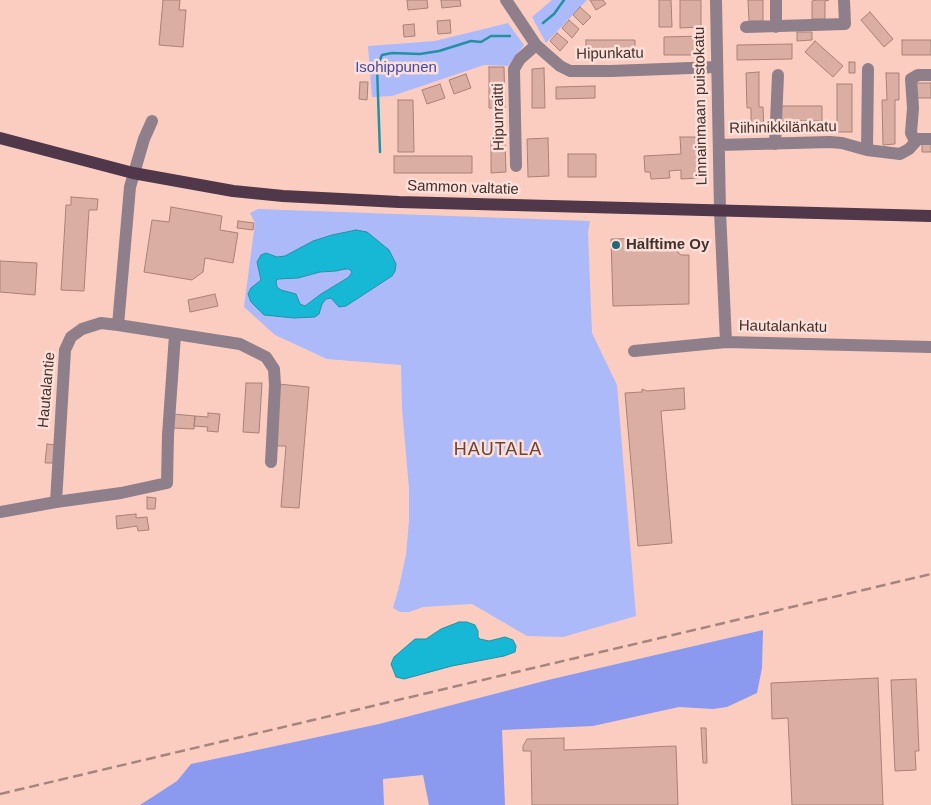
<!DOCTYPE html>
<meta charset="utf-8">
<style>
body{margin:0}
canvas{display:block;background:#fbcdc1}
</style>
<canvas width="931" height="805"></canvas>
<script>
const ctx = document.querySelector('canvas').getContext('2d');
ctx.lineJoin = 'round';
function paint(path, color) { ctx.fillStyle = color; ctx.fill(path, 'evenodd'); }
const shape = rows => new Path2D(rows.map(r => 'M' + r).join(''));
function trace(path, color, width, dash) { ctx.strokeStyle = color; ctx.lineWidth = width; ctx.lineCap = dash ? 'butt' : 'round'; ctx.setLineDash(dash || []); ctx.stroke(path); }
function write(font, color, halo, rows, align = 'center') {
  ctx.font = font + ' Arial,sans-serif'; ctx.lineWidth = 5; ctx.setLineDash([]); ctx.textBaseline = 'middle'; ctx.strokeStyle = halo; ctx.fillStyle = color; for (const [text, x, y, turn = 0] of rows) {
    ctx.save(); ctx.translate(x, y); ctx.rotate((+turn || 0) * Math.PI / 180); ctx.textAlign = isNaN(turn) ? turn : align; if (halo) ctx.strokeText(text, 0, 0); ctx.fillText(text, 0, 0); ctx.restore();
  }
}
const green = shape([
 [552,0,587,0,546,43,532,17],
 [508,23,524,45,508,66,484,65,392,96,372,97,368,46,435,41],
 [258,209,590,221,588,232,592,333,617,385,636,616,563,637,527,636,472,604,423,607,409,612,400,612,393,608,399,587,406,555,409,521,409,489,402,408,401,365,327,359,275,335,244,307,255,223,250,213],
 [356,230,392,276,326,299,322,304,319,314,315,317,294,318,264,315,251,288,261,280,257,262,266,253,277,257,286,256,313,241,332,235],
 [345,269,349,269,352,272,349,277,321,294,305,306,300,305,296,294,281,290,277,287,276,281,278,279,298,278,320,272,336,271]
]);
const forest = shape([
 [763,630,762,668,757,693,727,707,713,709,679,707,593,726,502,730,505,805,429,805,423,775,383,779,384,805,140,805,177,781,191,764,379,724,548,680]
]);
const water = shape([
 [356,230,367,232,389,250,396,264,395,271,392,276,346,306,339,307,331,298,326,299,322,304,319,314,315,317,294,318,264,315,251,302,248,294,251,288,261,280,257,262,261,255,266,253,277,257,285,256,313,241,332,235,356,230],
 [345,269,349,269,352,272,349,277,321,294,305,306,300,304,296,294,281,290,277,287,276,281,278,279,298,278,320,272,336,271,345,269],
 [459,622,467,622,475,625,478,631,478,637,480,639,489,641,505,637,513,640,516,646,515,652,504,656,452,666,404,679,396,677,391,664,394,657,415,639,426,639,441,629,459,622]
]);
const stream = shape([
 [543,23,554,14,564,0],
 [380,152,377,67,382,55,392,53,420,54,439,51,471,41,481,42,491,36,510,36]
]);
const building = shape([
 [163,0,180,0,179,10,186,10,183,47,159,45,163,0],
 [407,0,427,0,428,8,408,10,407,0],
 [441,0,460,0,461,6,442,8,441,0],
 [590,0,603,0,606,4,596,10,590,0],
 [659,0,671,0,672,27,659,27,659,0],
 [680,0,701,0,701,27,680,28,680,0],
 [748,0,763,0,763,21,749,21,748,0],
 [816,0,829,0,825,1,825,19,812,19,812,1,816,0],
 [580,7,591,17,583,25,573,15,580,7],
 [870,12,893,39,884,47,861,20,870,12],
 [450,20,451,33,438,34,437,21,450,20],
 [569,20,579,29,572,38,562,28,569,20],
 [414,24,415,36,404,37,403,25,414,24],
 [797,32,812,32,812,40,797,41,797,32],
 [557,33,568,42,560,51,550,41,557,33],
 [701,36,701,55,664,55,664,37,701,36],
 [586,40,635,40,635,56,586,57,586,40],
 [902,40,931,40,931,55,902,55,902,40],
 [815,41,843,66,833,77,805,52,815,41],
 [792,44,792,59,737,60,737,45,792,44],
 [849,62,855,62,855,73,849,73,849,62],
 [489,67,504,67,505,108,489,108,489,67],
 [544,68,545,108,532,108,532,69,544,68],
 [759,72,759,107,763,107,764,131,751,131,751,108,747,108,746,73,759,72],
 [886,73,899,73,899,100,895,100,895,144,883,145,882,100,887,100,886,73],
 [466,74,471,88,454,94,449,80,466,74],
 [360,82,368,82,367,100,359,99,360,82],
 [915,83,931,83,931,98,915,98,915,83],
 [440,84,445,98,427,104,422,90,440,84],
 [837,84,852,84,852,132,837,132,837,84],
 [595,86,595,98,556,99,556,87,595,86],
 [398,100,413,100,414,152,398,152,398,100],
 [780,106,822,106,822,121,780,121,780,106],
 [680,137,697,137,698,178,681,179,681,170,669,171,670,178,651,179,650,172,645,172,644,156,681,154,680,137],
 [548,138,549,176,528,177,527,139,548,138],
 [491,140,505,140,506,172,491,173,491,140],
 [922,144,931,144,931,152,922,152,922,144],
 [568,154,596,154,596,177,568,177,568,154],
 [394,156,472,156,472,173,394,173,394,156],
 [71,197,98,199,97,210,89,210,84,291,61,290,66,205,71,205,71,197],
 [171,207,222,216,220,230,238,233,233,263,205,258,203,272,192,280,144,272,152,220,169,222,171,207],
 [238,221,254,223,253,230,237,228,238,221],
 [663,238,681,255,689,255,689,304,613,306,611,239,663,238],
 [0,261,37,263,35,295,0,292,0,261],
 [215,294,218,306,190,312,188,300,215,294],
 [246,383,262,383,259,433,243,432,246,383],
 [278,384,309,387,299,508,281,507,286,446,274,446,278,384],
 [684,388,685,409,661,411,672,543,638,546,625,393,642,392,642,389,647,391,684,388],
 [208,413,220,414,218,432,207,431,208,427,194,426,195,416,208,417,208,413],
 [173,414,195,416,194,429,172,428,173,414],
 [47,444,56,445,55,463,45,463,47,444],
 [147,497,156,498,155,509,147,509,147,497],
 [136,514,136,518,147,517,149,530,138,531,137,526,117,529,116,516,136,514],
 [878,678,883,805,792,805,788,718,772,719,771,683,878,678],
 [916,679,919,751,915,751,916,770,895,771,891,680,916,679],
 [701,728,706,728,707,763,703,763,701,728],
 [564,738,564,750,676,746,678,805,532,805,531,751,523,751,523,746,527,739,564,738]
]);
const minor = shape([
 [506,0,536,45,560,66,570,71,611,71,717,67],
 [716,0,720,211,726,342],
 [776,0,776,27],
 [746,27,845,24,844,0],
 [915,141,911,133,913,108,911,79,918,75,931,75],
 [775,144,778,75],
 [719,145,830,142,842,143,867,150,900,154,909,149,918,139,931,139],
 [867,150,868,69],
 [516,166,514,69,520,59,536,45],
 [118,325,240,344,266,357,274,369,275,385,271,462],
 [634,351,726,342,931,347],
 [56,502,121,493,167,483,168,435,175,335],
 [0,512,56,502,65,350,71,337,82,329,101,323,118,325,130,187,144,139,152,121]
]);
const major = shape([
 [0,138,133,173,233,191,283,196,399,202,931,216]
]);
const rail = shape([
 [0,794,931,574]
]);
const markers = [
 [616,245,5,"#226877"]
];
const streetNames = [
 ["Hipunkatu",610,54,-1],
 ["Linnainmaan puistokatu",701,106,-91],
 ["Hipunraitti",499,117,-91],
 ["Riihinikkilänkatu",783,128,-1],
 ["Sammon valtatie",463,188,2],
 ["Hautalankatu",783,327,1],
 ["Hautalantie",47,390,-85]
];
const parkNames = [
 ["Isohippunen",396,68]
];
const poiNames = [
 ["Halftime Oy",626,245]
];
const quarterNames = [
 ["HAUTALA",498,450]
];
paint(green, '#acbafa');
paint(forest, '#8b9aee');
paint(water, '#17b8d6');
trace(water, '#2490a3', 1);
trace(stream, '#2490a3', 2.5);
paint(building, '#daaea2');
trace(building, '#ab8176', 1);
trace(minor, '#8e7f8a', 12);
trace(major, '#50374a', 12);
trace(rail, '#a6857d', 2.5, [10, 5]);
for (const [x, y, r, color] of markers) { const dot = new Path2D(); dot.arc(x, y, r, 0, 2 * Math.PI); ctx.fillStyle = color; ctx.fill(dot); trace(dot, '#fbdfd8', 2); }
write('15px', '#42312c', '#fbdfd8', streetNames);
write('15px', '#424aab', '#fbdfd8', parkNames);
write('bold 15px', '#42312c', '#fbdfd8', poiNames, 'left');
ctx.letterSpacing = '1px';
write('18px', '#6a443b', '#fbdfd8', quarterNames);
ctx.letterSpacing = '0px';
</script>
